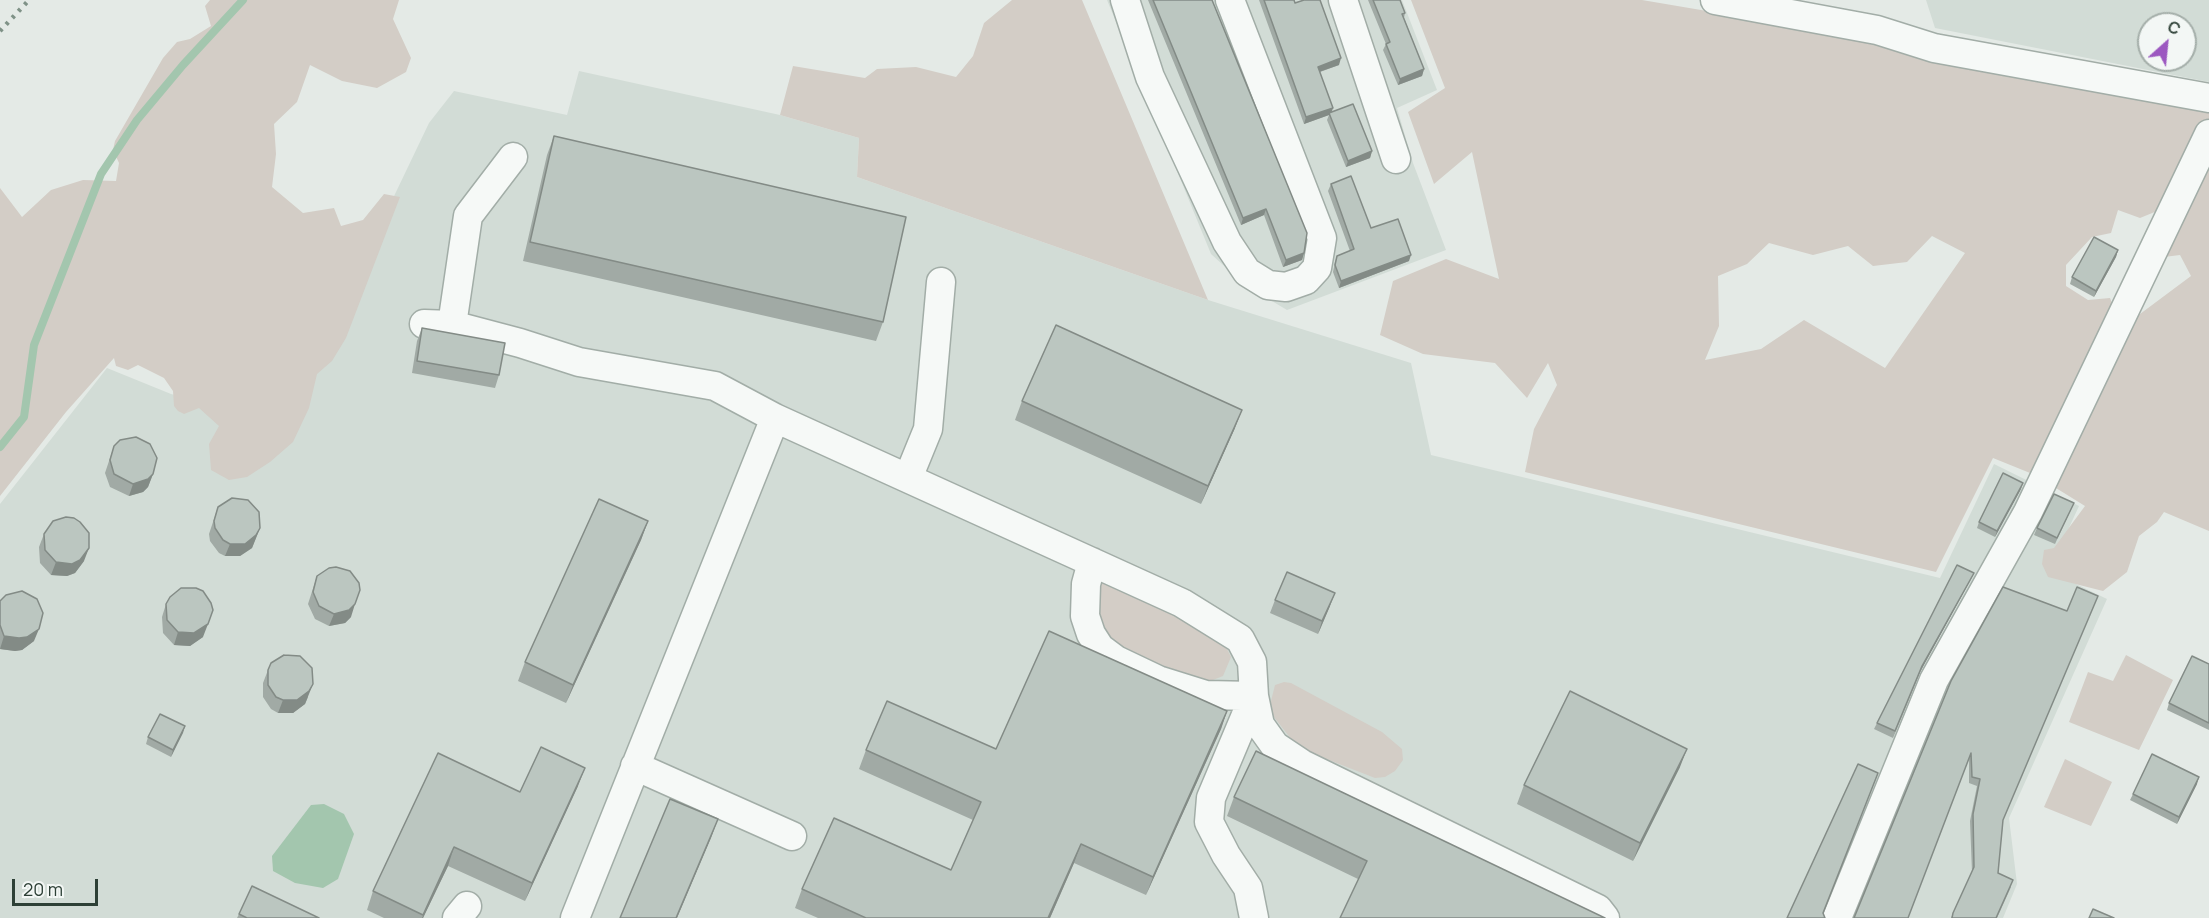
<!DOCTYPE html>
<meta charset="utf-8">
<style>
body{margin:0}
#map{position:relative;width:2209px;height:918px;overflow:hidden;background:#e4eae6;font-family:Manrope,sans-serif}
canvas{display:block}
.north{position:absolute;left:2137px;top:12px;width:60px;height:60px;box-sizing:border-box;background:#f3f7f5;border:2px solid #a4aea9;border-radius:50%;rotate:27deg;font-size:16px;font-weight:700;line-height:24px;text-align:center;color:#2d4036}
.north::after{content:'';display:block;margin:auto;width:21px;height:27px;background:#9c58c0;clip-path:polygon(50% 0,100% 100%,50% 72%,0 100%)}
.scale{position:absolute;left:12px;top:879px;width:86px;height:27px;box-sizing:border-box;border:3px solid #2d4036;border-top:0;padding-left:8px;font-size:18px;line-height:21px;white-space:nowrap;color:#2d4036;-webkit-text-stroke:4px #f3f7f5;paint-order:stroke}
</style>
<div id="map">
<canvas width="2209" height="918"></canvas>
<div class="north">С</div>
<div class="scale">20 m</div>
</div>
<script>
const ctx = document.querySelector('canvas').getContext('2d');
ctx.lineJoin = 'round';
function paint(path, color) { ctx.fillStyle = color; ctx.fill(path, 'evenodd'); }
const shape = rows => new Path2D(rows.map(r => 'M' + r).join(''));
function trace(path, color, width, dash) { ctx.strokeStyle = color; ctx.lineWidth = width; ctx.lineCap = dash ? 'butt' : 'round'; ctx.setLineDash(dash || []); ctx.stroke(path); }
const built = shape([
 [1107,0,1402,0,1437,90,1397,108,1413,163,1446,250,1287,310,1245,285,1211,254],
 [1926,0,2209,0,2209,82,1935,28],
 [2149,24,2185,24,2185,60,2149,60],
 [579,71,780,115,859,138,857,177,1208,300,1411,363,1431,455,1940,578,1994,464,2079,506,2049,571,2107,599,2009,818,2017,884,2003,918,0,918,0,504,107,368,171,394,285,424,429,123,454,91,567,115]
]);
const green = shape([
 [210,0,399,0,393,19,411,58,406,72,377,88,342,81,310,65,297,102,274,124,276,154,272,187,303,213,334,208,341,226,363,220,384,194,400,197,346,338,332,361,317,374,309,408,293,442,270,462,247,477,229,480,211,470,209,444,219,426,199,408,184,414,178,411,174,406,173,391,164,378,138,365,128,370,116,366,114,358,66,412,0,496,0,188,22,217,51,190,83,180,116,181,119,163,113,150,115,141,163,58,177,42,190,39,211,26,205,6],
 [1012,0,1082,0,1208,300,857,177,859,138,780,115,793,66,865,78,877,69,916,67,956,77,973,56,984,23],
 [1411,0,1642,0,1866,38,2209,109,2209,531,2164,512,2157,522,2139,536,2127,572,2103,591,2048,577,2042,564,2044,550,2054,548,2085,506,2035,475,1993,458,1936,572,1525,472,1534,429,1557,385,1548,363,1527,398,1495,363,1423,354,1380,335,1393,281,1446,259,1499,279,1472,152,1434,184,1408,112,1445,88],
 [2162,209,2164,257,2180,255,2191,276,2136,317,2114,308,2110,298,2088,300,2066,286,2066,265,2092,237,2111,233,2118,210,2140,218],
 [1932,236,1965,253,1885,368,1804,320,1761,349,1705,360,1719,326,1718,276,1747,264,1769,243,1813,255,1848,246,1873,266,1907,262],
 [1100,580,1140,592,1222,639,1231,657,1223,676,1213,680,1194,680,1157,669,1109,641,1095,611],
 [2126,655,2173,680,2139,750,2069,722,2088,672,2113,681],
 [1284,682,1291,683,1382,732,1402,749,1403,760,1395,771,1385,777,1375,778,1311,753,1295,744,1274,717,1270,705,1275,685],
 [2065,759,2112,782,2091,826,2044,807]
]);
const water = shape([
 [324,804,344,814,354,834,338,879,323,888,295,883,273,871,272,856,311,805]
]);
const stream = shape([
 [0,447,24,417,34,345,101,174,137,120,183,65,243,0]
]);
const minor = shape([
 [1125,0,1150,77,1227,242,1247,272,1268,285,1286,287,1306,280,1317,268,1322,238,1230,0],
 [1343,0,1396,159],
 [1715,0,1877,30,1934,48,2209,98],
 [424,324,452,325,520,343,579,362,715,386,775,418,1182,603,1240,639,1252,662,1254,696,1260,725,1275,746,1302,764,1598,909,1605,918],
 [452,325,468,216,513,157],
 [908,478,928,429,941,282],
 [1092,562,1086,584,1085,616,1091,634,1100,648,1116,660,1158,680,1206,695,1254,696,1211,798,1209,822,1226,855,1248,888,1254,918],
 [635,766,792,836],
 [457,918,467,906],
 [575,918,775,418],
 [1837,918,1934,680,2028,512,2209,134]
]);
const rail = shape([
 [0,31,29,0]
]);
const wall = shape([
 [1148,0,1212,0,1304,253,1302,260,1283,267,1264,215,1241,225],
 [1259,0,1294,0,1295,3,1339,65,1320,72,1331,113,1372,151,1370,158,1346,167,1327,120,1329,115,1304,124],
 [1368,0,1400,0,1405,13,1404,18,1424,69,1422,76,1398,85,1383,50,1386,44],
 [554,136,883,322,876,341,523,261,547,155],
 [1331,184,1371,228,1409,261,1339,288,1333,272,1335,262,1337,256,1350,251,1328,191],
 [2118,250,2116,257,2094,297,2070,284,2072,277],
 [422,328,499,375,495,388,412,373,417,341],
 [1022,401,1235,428,1201,504,1015,420],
 [114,446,153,474,148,487,143,492,129,496,110,487,105,473],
 [2021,489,1995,537,1977,528,1979,522],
 [2074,503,2055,544,2034,535,2037,528],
 [218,507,260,528,252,548,240,556,225,556,219,553,210,541,209,534],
 [648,521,641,540,566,703,518,681,525,662],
 [44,534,84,561,75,573,67,576,51,575,40,563,39,547],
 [317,576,351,617,345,623,329,626,315,619,308,604],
 [1971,579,1920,672,1893,738,1874,729,1877,723],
 [1275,600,1330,606,1318,634,1270,613],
 [0,602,34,641,22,650,15,651,0,649],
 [166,604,203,637,190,646,174,645,163,633,162,617],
 [2209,664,2209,730,2167,710,2169,703],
 [268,670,308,697,305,704,293,713,278,713,271,709,263,697,263,683],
 [1951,681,2003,822,1998,873,2011,887,1997,918,1951,918,1972,872,1970,821,1977,786,1969,783,1969,759],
 [1227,711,1221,729,1146,895,1074,863,1050,918,818,918,795,908,802,889,951,870,973,820,859,769,866,750,996,749],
 [185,726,171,757,146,744,148,737],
 [1680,767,1633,861,1517,804,1524,785],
 [2197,784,2177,824,2130,800,2133,794],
 [578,786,525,901,448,866,423,918,384,918,367,910,373,891,520,792],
 [1234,797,1605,918,1358,879,1227,816],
 [239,914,319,918,237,918]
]);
const shadedWall = shape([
 [1341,58,1339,65,1316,73,1318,67],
 [1424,69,1422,76,1398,85,1400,79],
 [1333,108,1331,114,1329,113,1329,115,1304,124,1306,117],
 [1372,151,1370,158,1346,167,1348,161],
 [1266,209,1264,215,1241,225,1243,218],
 [2118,250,2116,257,2094,297,2096,291],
 [1304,253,1302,260,1283,267,1286,260],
 [1411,255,1409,261,1339,288,1341,281],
 [1242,410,1235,428,1201,504,1208,486],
 [153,474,148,487,143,492,129,496,133,484],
 [2023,483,2021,489,1995,537,1997,531],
 [648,521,641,540,566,703,573,685],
 [260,528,252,548,240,556,225,556,230,544],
 [89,548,84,561,75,573,67,576,51,575,56,562],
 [1974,573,1971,579,1920,672,1893,738,1922,666],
 [1335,593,1330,606,1318,634,1322,621],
 [355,604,351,617,345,623,329,626,334,614],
 [208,624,203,637,190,646,174,645,178,632],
 [39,629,34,641,22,650,15,651,0,649,4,636],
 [313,684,305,704,293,713,278,713,283,700],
 [1227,711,1221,729,1146,895,1153,877],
 [185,726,183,733,171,757,173,750],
 [1687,749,1680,767,1633,861,1640,843],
 [585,768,578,786,525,901,532,883],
 [2199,777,2197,784,2177,824,2179,817],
 [718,819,711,838,677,918,676,918],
 [1081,844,1074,863,1050,918,1048,918],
 [454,847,448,866,423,918,422,918]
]);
const building = shape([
 [1153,0,1212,0,1307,233,1304,253,1286,260,1266,209,1243,218,1153,0],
 [1264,0,1294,0,1295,3,1304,0,1320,0,1341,58,1318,67,1333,108,1306,117,1264,0],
 [1373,0,1400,0,1405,13,1402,14,1424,69,1400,79,1386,44,1390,42,1373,0],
 [1353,104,1372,151,1348,161,1329,113,1353,104],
 [554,136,906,217,883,322,530,242,554,136],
 [1351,176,1371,228,1398,219,1411,255,1341,281,1335,265,1337,256,1354,249,1331,184,1351,176],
 [2094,237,2118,250,2096,291,2072,277,2094,237],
 [1056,325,1242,410,1208,486,1022,401,1056,325],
 [422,328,505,343,499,375,417,361,422,328],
 [136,437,150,444,157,458,153,474,148,479,133,484,114,474,110,460,114,446,120,440,136,437],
 [2003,473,2023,483,1997,531,1979,522,2003,473],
 [2054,494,2074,503,2057,538,2037,528,2054,494],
 [232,498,248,500,259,512,260,528,256,535,245,544,230,544,223,540,215,528,214,521,218,507,232,498],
 [599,499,648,521,573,685,525,662,599,499],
 [66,517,74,518,80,522,89,533,89,548,80,560,72,564,56,562,45,550,44,534,53,521,66,517],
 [1957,565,1974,573,1922,666,1895,731,1877,723,1957,565],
 [336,567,350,571,359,583,360,590,355,604,349,610,334,614,319,606,313,592,317,576,329,568,336,567],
 [1287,572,1335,593,1322,621,1275,600,1287,572],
 [2003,587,2067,611,2077,587,2098,596,2003,820,1998,873,2013,880,1996,918,1952,918,1953,913,1974,867,1973,814,1980,779,1972,777,1971,753,1908,918,1854,918,1951,681,2003,587],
 [181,588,196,588,203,591,211,603,213,610,208,624,194,633,178,632,167,620,166,604,170,597,181,588],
 [22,591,37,599,43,613,39,629,27,637,19,638,4,636,0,625,0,601,6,595,22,591],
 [1049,631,1227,711,1153,877,1081,844,1048,918,866,918,802,889,834,818,951,870,981,802,866,750,887,701,996,749,1049,631],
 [284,655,300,656,312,668,313,684,309,691,297,700,283,700,276,697,268,685,268,670,271,663,284,655],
 [2192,656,2209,664,2209,723,2169,703,2192,656],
 [1570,691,1687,749,1640,843,1524,785,1570,691],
 [160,714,185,726,173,750,148,737,160,714],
 [541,747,585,768,532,883,454,847,423,915,373,891,438,753,520,792,541,747],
 [1256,751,1605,918,1340,918,1367,861,1234,797,1256,751],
 [2152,754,2199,777,2179,817,2133,794,2152,754],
 [1858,764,1878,773,1823,913,1825,918,1787,918,1858,764],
 [670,799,718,819,676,918,620,918,670,799],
 [252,886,319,918,247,918,239,914,252,886],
 [2093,909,2114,918,2089,918,2093,909]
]);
paint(built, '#d2dcd6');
paint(green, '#d3cdc6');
paint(water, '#a3c6ae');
trace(stream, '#a3c6ae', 8);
trace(minor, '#a2ada7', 31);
trace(minor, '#f6f9f7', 28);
trace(rail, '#7f9287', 4.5, [3, 6]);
paint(wall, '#a1aaa5');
paint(shadedWall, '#838b86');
paint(building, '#bbc6c0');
trace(building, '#838b86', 1.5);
</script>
